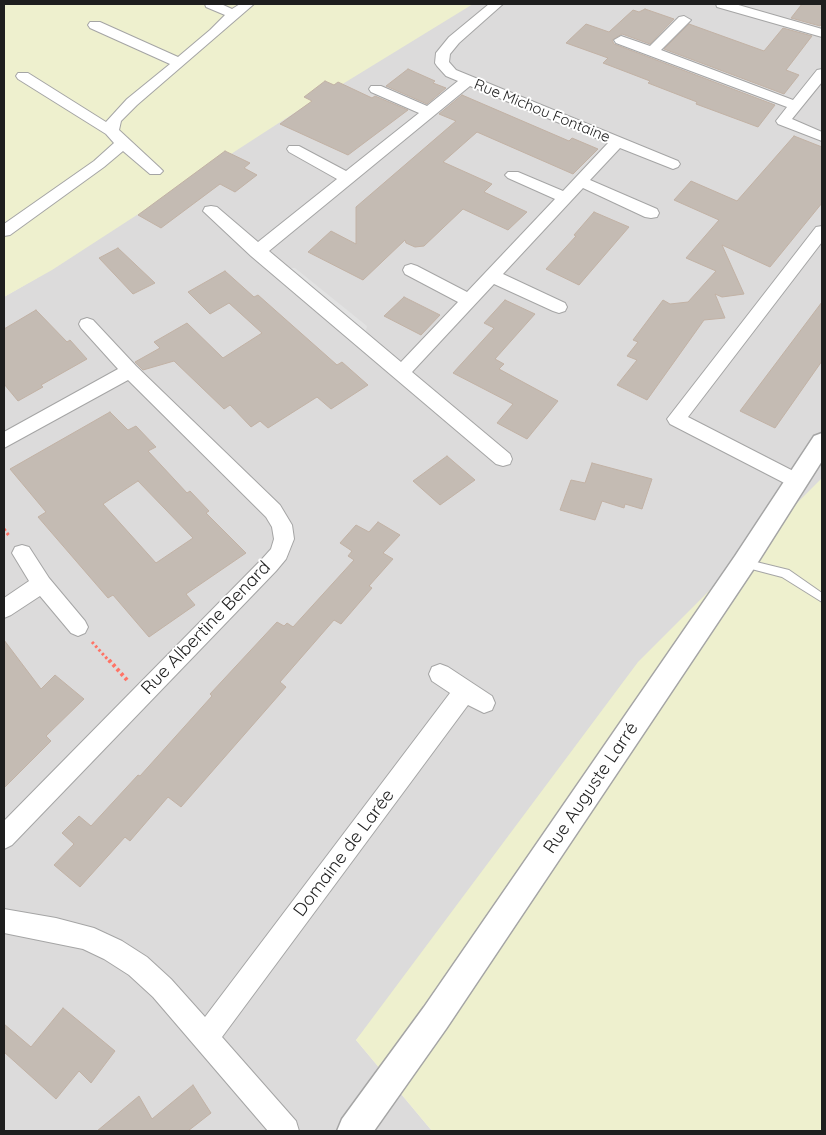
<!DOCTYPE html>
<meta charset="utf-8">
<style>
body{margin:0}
#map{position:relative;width:826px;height:1135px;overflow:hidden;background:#f0ece4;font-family:Quicksand,sans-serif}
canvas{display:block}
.frame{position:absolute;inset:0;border:5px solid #1e1e1e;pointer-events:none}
</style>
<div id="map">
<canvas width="826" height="1135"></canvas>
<div class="frame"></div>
</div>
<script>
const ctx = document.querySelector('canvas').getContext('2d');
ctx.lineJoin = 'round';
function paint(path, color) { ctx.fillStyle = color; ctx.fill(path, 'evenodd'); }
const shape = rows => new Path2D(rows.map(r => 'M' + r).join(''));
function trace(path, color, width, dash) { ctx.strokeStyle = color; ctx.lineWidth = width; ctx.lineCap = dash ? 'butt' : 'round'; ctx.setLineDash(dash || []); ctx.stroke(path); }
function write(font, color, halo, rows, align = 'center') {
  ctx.font = font + ' Quicksand,sans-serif'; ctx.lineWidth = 4; ctx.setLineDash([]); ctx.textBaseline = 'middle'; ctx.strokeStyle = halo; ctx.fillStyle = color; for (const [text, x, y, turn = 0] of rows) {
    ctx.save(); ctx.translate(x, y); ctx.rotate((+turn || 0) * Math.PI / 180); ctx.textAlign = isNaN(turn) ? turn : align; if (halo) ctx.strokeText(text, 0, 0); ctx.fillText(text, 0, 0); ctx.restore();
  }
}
const residential = shape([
 [339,4,822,4,822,515,356,1040,432,1131,4,1131,4,297,52,269]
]);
const farmland = shape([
 [4,4,473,4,323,96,322,95,52,270,4,297],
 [822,478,822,1131,432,1131,356,1040,638,662]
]);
const parking = shape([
 [285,268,295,268,367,326,365,334]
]);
const building = shape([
 [802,4,822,4,822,23,820,26,791,18,802,4],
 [645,9,674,19,650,44,622,34,612,40,614,44,775,105,758,127,696,104,697,102,648,83,650,81,603,63,608,58,566,43,586,24,609,32,633,10,639,12,645,9],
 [689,24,764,51,783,28,812,36,786,70,799,75,784,94,664,49,689,24],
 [408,69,435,81,433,83,446,88,427,104,386,86,408,69],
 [325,81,334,85,338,82,372,98,375,96,408,110,348,155,280,124,312,101,304,97,325,81],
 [462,95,569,141,572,138,598,149,573,174,477,132,443,162,492,184,484,192,527,212,508,230,463,209,424,246,415,247,406,243,405,240,363,280,308,252,331,231,356,244,356,207,456,121,439,114,462,95],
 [794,136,822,147,822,203,770,267,722,245,744,294,722,297,715,294,725,318,704,320,647,400,617,385,637,360,627,356,638,342,633,340,663,300,670,304,688,302,716,271,686,258,719,220,674,200,691,181,737,201,794,136],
 [225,151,250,163,244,168,257,175,235,192,220,184,161,228,138,215,225,151],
 [594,212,629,227,579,285,546,269,576,236,574,235,594,212],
 [118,248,155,283,133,294,99,258,118,248],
 [225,271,254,297,258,295,337,365,342,362,368,385,331,409,317,397,268,428,260,421,251,427,230,405,224,409,174,361,143,370,135,362,160,348,154,342,187,323,223,358,262,333,229,303,210,314,188,292,225,271],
 [404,297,440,315,421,335,384,316,404,297],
 [505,300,535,314,495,359,504,364,499,369,558,401,527,439,497,423,513,404,453,373,494,328,484,323,505,300],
 [822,302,822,361,775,428,740,411,822,302],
 [36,310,67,342,70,340,87,359,41,385,43,387,18,401,4,384,4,329,36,310],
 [110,412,128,430,136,426,156,447,148,451,187,493,190,491,209,511,206,513,246,553,186,594,195,605,149,637,113,595,108,598,38,517,46,512,10,469,110,412],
 [138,481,193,538,156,563,103,504,138,481],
 [447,456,475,480,440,505,413,481,447,456],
 [592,463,652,479,642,509,625,504,624,508,602,501,595,520,560,510,571,480,585,483,592,463],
 [378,522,400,535,383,553,393,559,369,586,372,588,341,624,334,620,280,682,286,687,181,807,168,797,130,841,125,837,80,887,54,865,74,844,62,833,79,816,91,826,138,775,140,776,212,696,210,694,277,622,284,626,287,623,293,627,354,560,348,556,352,551,340,543,356,525,369,532,378,522],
 [4,640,41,689,55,675,84,699,46,736,51,741,4,788,4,640],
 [63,1008,115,1051,91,1083,79,1071,56,1099,4,1052,4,1024,31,1047,63,1008],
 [193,1085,211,1113,188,1131,97,1131,139,1096,152,1119,193,1085]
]);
const pathFar1 = shape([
 [4,529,10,537],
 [92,642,110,662]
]);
const path = shape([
 [109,660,127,680]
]);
const service = shape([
 [744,559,789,570,822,593,822,602,782,577,740,566,739,563,740,560,744,559]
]);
const minor = shape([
 [205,4,221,4,232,9,240,4,254,4,137,105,121,121,119,130,160,168,163,171,160,174,150,174,123,151,104,167,10,235,4,236,4,224,94,161,114,143,106,134,18,79,16,76,18,73,28,73,106,122,127,99,170,64,90,28,88,25,90,22,100,22,178,57,210,30,225,15,206,7,205,4],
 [489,4,503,4,459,43,450,54,449,62,456,70,678,161,680,164,678,167,673,169,668,167,620,148,590,180,657,209,659,213,657,217,651,218,645,217,583,188,503,274,565,303,567,307,565,311,559,313,553,311,494,284,412,372,510,454,512,459,510,464,503,466,496,464,251,256,203,211,205,207,211,206,217,207,258,242,337,179,289,152,287,149,289,146,299,146,346,171,419,113,371,92,369,89,371,86,381,86,427,106,458,81,446,76,437,66,435,63,436,53,449,37,489,4],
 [470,86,608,143,563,191,518,172,508,172,505,175,508,178,555,199,467,292,417,266,411,264,405,266,403,270,405,274,458,302,401,362,269,251,470,86],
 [716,4,735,4,822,29,822,37,717,7,716,4],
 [684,16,691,20,661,50,793,100,817,70,822,69,822,82,792,119,822,132,822,141,778,124,776,121,787,107,616,43,614,40,621,36,650,46,679,17,684,16],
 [822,226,822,242,688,417,803,476,805,481,803,486,796,489,670,424,667,419,816,227,822,226],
 [87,318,93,320,136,366,280,505,292,525,294,539,286,559,276,571,12,845,4,849,4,821,262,559,271,549,274,539,272,527,266,517,128,380,4,448,4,432,118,369,81,328,79,324,81,320,87,318],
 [22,545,29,547,49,578,85,621,88,627,85,633,78,636,71,633,40,596,11,615,4,618,4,598,29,581,12,553,15,547,22,545],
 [440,664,448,667,492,696,495,703,492,710,484,713,468,705,222,1037,296,1121,299,1131,268,1131,153,997,129,975,104,959,83,949,4,933,4,909,56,918,94,928,122,941,147,957,171,979,205,1017,450,693,432,681,429,674,432,667,440,664]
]);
const tertiary = shape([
 [822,433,822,461,753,570,446,1029,374,1131,337,1131,342,1119,424,1007,735,556,814,436,822,433]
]);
const farStreetnames = [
 ["Rue Michou Fontaine",542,111,22]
];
const streetNames = [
 ["Rue Albertine Benard",206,628,-46],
 ["Rue Auguste Larré",591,788,-56],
 ["Domaine de Larée",344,853,-53]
];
paint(residential, '#dcdbdb');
paint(farmland, '#eef0ce');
paint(parking, '#e2e2e2');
paint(building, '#c4bbb3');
trace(building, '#c2b2a5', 1);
trace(service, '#a5a5a5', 2);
trace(minor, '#a5a5a5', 2);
trace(tertiary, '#a5a5a5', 3);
trace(pathFar1, '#ff7366', 3, [2.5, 2.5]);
trace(path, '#ff7366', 4, [3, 3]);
paint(service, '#fff');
paint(minor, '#fff');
paint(tertiary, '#fff');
write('15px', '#1e1e1e', '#fff', farStreetnames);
write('18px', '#1e1e1e', '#fff', streetNames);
</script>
